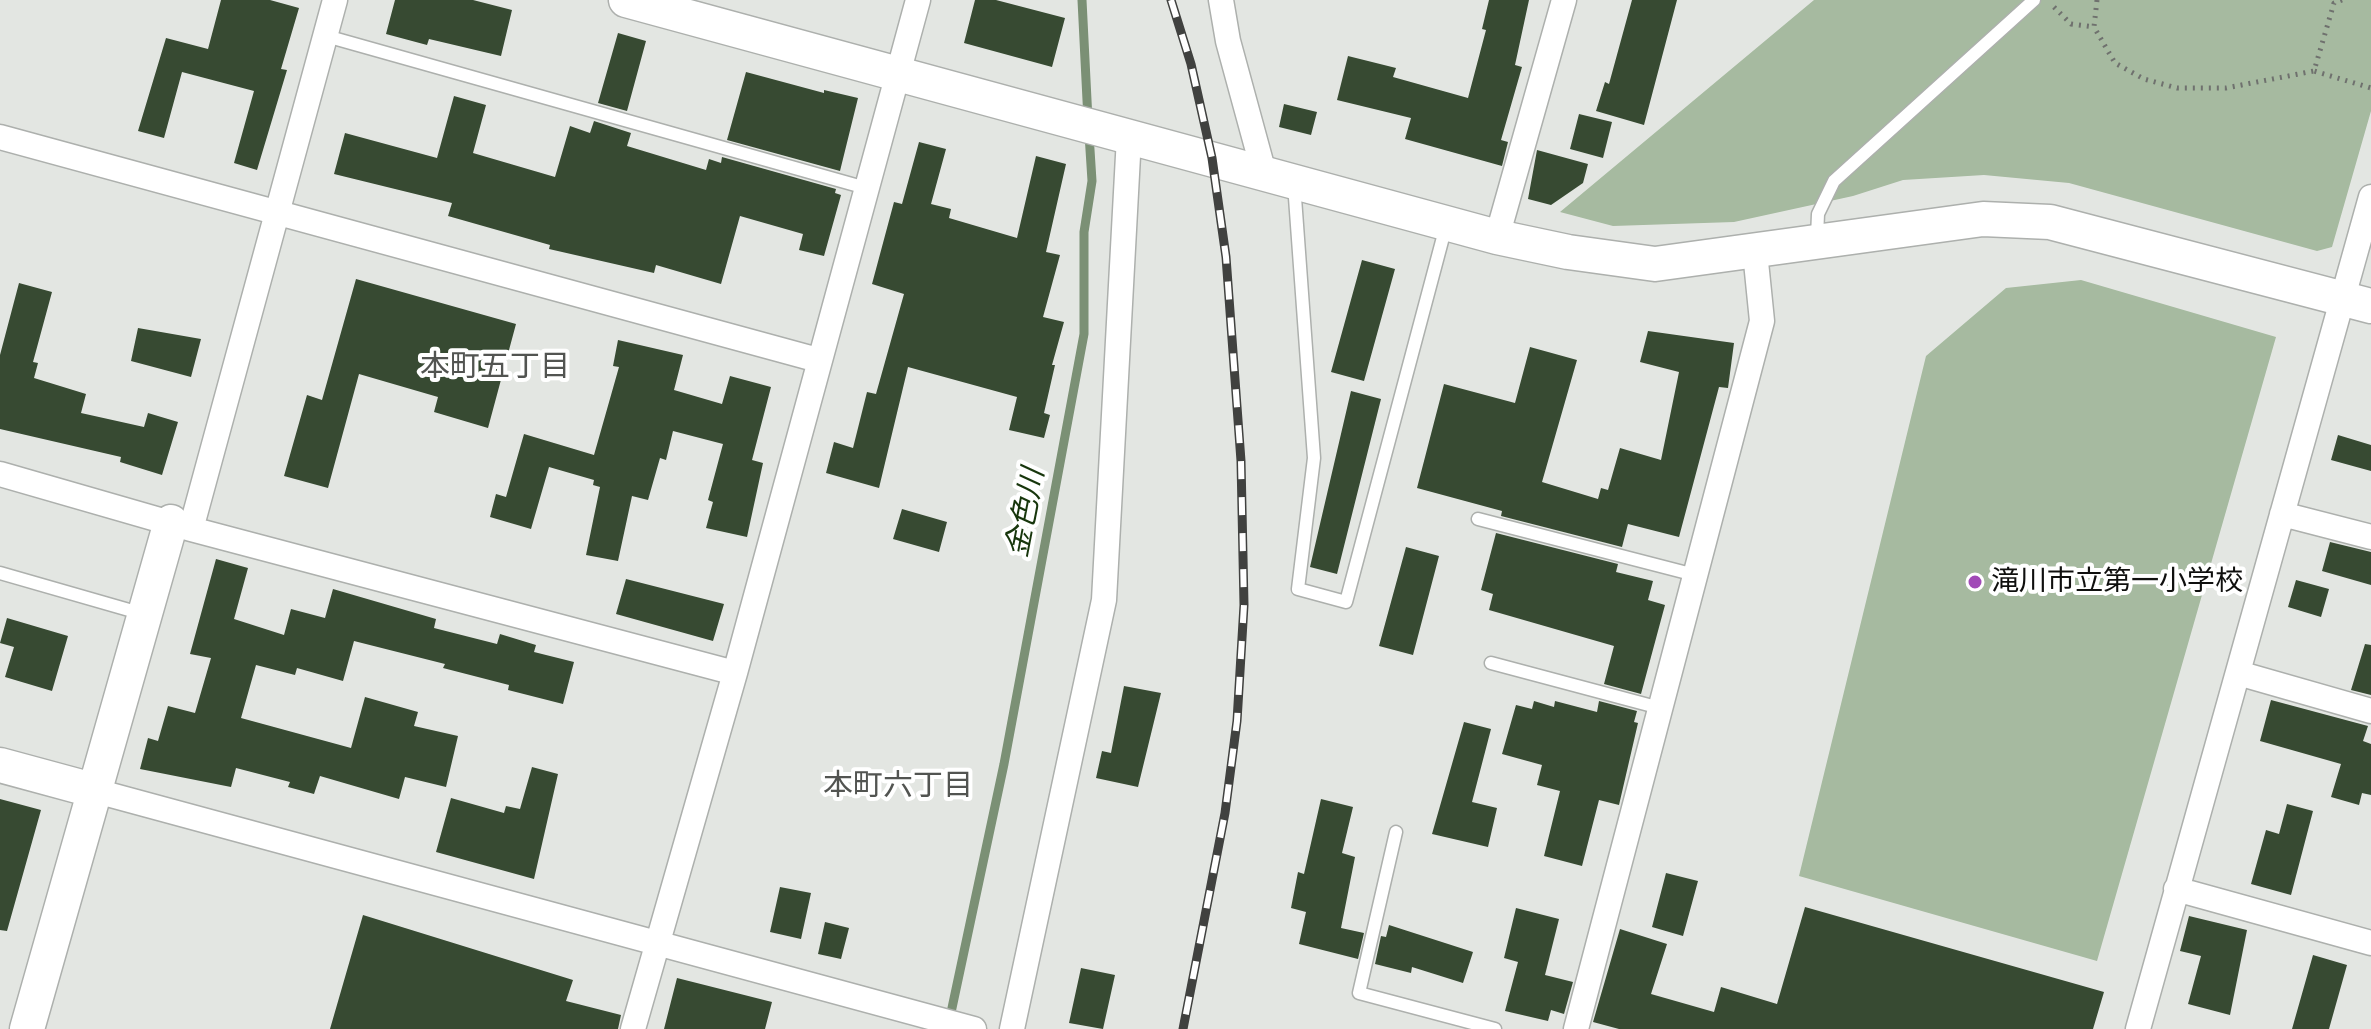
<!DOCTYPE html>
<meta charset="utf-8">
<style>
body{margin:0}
canvas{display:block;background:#e3e6e2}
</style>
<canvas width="2371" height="1029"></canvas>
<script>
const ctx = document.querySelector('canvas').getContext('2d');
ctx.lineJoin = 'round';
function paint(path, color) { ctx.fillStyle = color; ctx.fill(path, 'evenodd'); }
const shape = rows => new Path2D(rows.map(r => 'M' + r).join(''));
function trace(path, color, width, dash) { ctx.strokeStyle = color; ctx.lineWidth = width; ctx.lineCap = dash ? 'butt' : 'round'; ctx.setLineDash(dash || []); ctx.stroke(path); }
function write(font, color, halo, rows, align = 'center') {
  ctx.font = font + ' Literata,"Noto Sans JP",serif'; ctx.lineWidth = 8; ctx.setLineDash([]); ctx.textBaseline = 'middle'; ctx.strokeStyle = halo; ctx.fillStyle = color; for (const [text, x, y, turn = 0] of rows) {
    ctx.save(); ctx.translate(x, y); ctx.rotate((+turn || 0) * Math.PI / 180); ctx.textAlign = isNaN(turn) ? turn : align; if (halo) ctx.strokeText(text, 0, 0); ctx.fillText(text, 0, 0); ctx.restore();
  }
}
const green = shape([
 [1814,0,2371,0,2371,111,2332,247,2317,251,2069,183,1984,175,1903,180,1853,196,1734,222,1613,226,1560,212],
 [2081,280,2276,337,2097,961,1799,876,1926,356,2006,288]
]);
const stream = shape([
 [1082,0,1088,120],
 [949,1022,1004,764,1084,334,1084,232,1092,181,1089,134]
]);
const building = shape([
 [221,0,270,0,299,8,281,69,287,70,257,170,234,163,254,91,182,72,164,138,138,131,166,38,208,49],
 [395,0,473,0,512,10,501,56,429,39,427,45,386,34],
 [975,0,996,0,1065,18,1052,67,964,43],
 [1489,0,1529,0,1515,65,1522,67,1501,140,1508,142,1502,166,1405,139,1411,118,1337,100,1348,56,1396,68,1393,77,1468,98,1486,30,1482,29],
 [1632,0,1677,0,1644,125,1596,111,1605,82,1609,84],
 [618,33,646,41,627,111,598,103],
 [746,72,824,93,824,90,858,98,840,171,727,140],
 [454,96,486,105,473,153,555,177,570,126,590,133,594,121,631,133,627,146,706,170,709,159,721,163,722,157,836,189,835,193,841,195,824,256,799,250,803,234,740,216,721,284,656,265,654,273,549,249,550,245,448,216,452,203,334,174,345,133,437,158],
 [1284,104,1317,112,1311,135,1279,127],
 [1579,114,1612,122,1603,158,1570,149],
 [919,142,946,149,931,204,951,209,949,218,1017,238,1036,156,1066,164,1046,252,1060,255,1043,317,1064,322,1052,365,1055,365,1044,413,1050,415,1044,438,1009,430,1017,397,908,367,879,488,826,473,834,442,853,448,867,392,876,394,904,294,872,284,894,202,902,204],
 [1537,150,1588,164,1583,183,1551,205,1528,199],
 [1362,260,1395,269,1364,381,1331,372],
 [356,279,516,324,488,428,434,412,438,397,359,374,328,488,284,476,307,395,322,400],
 [19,283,52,292,33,362,38,363,34,378,86,394,81,413,144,427,148,413,178,422,162,475,120,462,121,457,0,429,0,355],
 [138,328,201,339,191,377,131,361],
 [1648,331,1734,343,1728,388,1719,387,1679,537,1628,524,1622,547,1501,516,1502,511,1417,488,1444,384,1515,403,1530,347,1577,360,1542,482,1598,499,1601,488,1608,490,1620,448,1661,460,1679,372,1640,362],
 [618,340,683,355,674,390,722,404,730,376,771,387,752,460,763,463,747,537,706,528,713,502,708,500,723,444,673,431,666,460,660,458,648,500,632,496,618,561,586,555,600,487,593,485,594,480,549,467,531,529,490,517,496,494,506,497,524,434,594,455,619,367,613,366],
 [1351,391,1381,399,1337,574,1310,567],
 [2338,435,2371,445,2371,471,2331,460],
 [902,509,947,522,939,552,893,539],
 [1496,533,1618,564,1616,572,1653,581,1648,600,1665,605,1641,694,1604,684,1614,646,1489,610,1493,594,1481,590],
 [2330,542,2371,552,2371,585,2322,571],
 [1406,547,1439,556,1413,655,1379,646],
 [216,559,248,568,234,619,284,635,291,609,325,618,333,589,436,619,434,628,497,644,500,634,536,645,534,652,574,662,563,704,508,690,509,685,443,668,445,664,354,641,343,681,297,668,295,675,256,665,241,718,351,748,365,697,418,712,414,726,458,736,446,787,405,777,399,799,320,776,314,794,288,787,290,782,236,768,231,787,140,769,148,738,158,741,168,706,195,713,211,658,190,654],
 [626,579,724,604,713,641,616,614],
 [2296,580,2329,589,2321,617,2288,607],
 [7,618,68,636,52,691,5,677,14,647,0,643],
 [2365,644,2371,645,2371,695,2351,690],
 [1124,686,1161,693,1138,787,1096,778,1102,751,1111,753],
 [2271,700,2368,726,2363,741,2371,744,2371,795,2362,793,2359,805,2331,797,2341,764,2260,741],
 [1534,701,1554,707,1555,701,1597,712,1599,701,1637,711,1634,722,1638,723,1619,805,1599,800,1582,866,1544,856,1560,791,1537,785,1542,765,1502,754,1516,705,1532,709],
 [1464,722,1491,729,1472,802,1497,808,1488,847,1432,834],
 [532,767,558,774,534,879,436,852,451,798,504,813,506,806,520,809],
 [0,799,41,810,7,931,0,930],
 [1321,799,1353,807,1342,853,1355,857,1341,928,1364,933,1358,959,1299,944,1306,912,1291,908,1298,872,1304,874],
 [2287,804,2313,811,2291,895,2251,884,2266,830,2279,834],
 [1666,873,1698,881,1683,936,1652,927],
 [780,887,811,893,801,939,770,932],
 [1805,907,2104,992,2093,1029,1619,1029,1593,1022,1620,929,1667,944,1651,994,1714,1012,1721,987,1777,1004],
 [1516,908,1559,919,1545,975,1573,982,1564,1014,1551,1010,1548,1021,1505,1011,1518,962,1504,958],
 [363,915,573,980,566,1001,621,1015,618,1029,330,1029],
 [2189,916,2247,930,2230,1015,2188,1004,2201,956,2180,951],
 [825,922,849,928,841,959,818,954],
 [1389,925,1473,952,1463,983,1412,967,1411,973,1375,964,1381,936,1386,937],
 [2313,955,2347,965,2329,1029,2292,1029],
 [1081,968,1115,975,1103,1029,1069,1023],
 [677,978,772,1002,765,1029,664,1029]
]);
const path = shape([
 [2097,0,2094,27,2115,63,2144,79,2177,88,2226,88,2314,71],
 [2342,0,2334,3,2314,71,2371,88],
 [2054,7,2071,24,2094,27]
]);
const lane = shape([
 [326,36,866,188],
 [1294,184,1314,458,1298,589,1346,602,1446,226],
 [1817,237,1818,214,1834,181,2034,0],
 [1478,519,1695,575],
 [0,573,143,614],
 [1491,663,1660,708],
 [1396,832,1359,993,1495,1029]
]);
const street = shape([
 [1221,0,1228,41,1264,173],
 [0,137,818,360],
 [1497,237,1564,0],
 [0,474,191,529,735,673],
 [2282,514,2371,537],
 [191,529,335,0],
 [2238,673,2371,711],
 [96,791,974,1029],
 [2176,889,2371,943],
 [633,1029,735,673,918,0],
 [1012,1029,1104,600,1129,137],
 [1576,1029,1762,321,1755,252],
 [2138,1029,2371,197]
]);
const secondary = shape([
 [626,0,1497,237,1568,252,1655,264,1983,219,2050,222,2371,306],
 [0,765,96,791],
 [27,1029,171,522]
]);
const rail = shape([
 [1171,0,1191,64,1212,158,1226,257,1241,461,1244,605,1237,721,1225,813,1183,1029]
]);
const markers = [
 [1975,582,8,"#a14ab7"]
];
const poiNames = [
 ["滝川市立第一小学校",1991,582]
];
const neighbourhoodNames = [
 ["本町五丁目",495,367],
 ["本町六丁目",898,786]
];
const waterNames = [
 ["金色川",1026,513,-79]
];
paint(green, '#a6baa0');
trace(stream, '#7b9075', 9);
paint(building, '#374a32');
trace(lane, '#adb0ad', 15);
trace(street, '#adb0ad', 27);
trace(secondary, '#adb0ad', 37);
trace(path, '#6f716e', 5, [2, 6]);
trace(lane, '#fff', 12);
trace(street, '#fff', 24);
trace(secondary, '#fff', 34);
trace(rail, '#40413f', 9);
trace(rail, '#fff', 6, [18]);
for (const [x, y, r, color] of markers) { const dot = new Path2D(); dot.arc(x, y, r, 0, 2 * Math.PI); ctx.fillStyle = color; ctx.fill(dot); trace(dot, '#fff', 3); }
write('28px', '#0f0f0e', '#fff', poiNames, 'left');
write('30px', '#525451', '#fff', neighbourhoodNames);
write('italic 30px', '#17360c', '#fff', waterNames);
</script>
